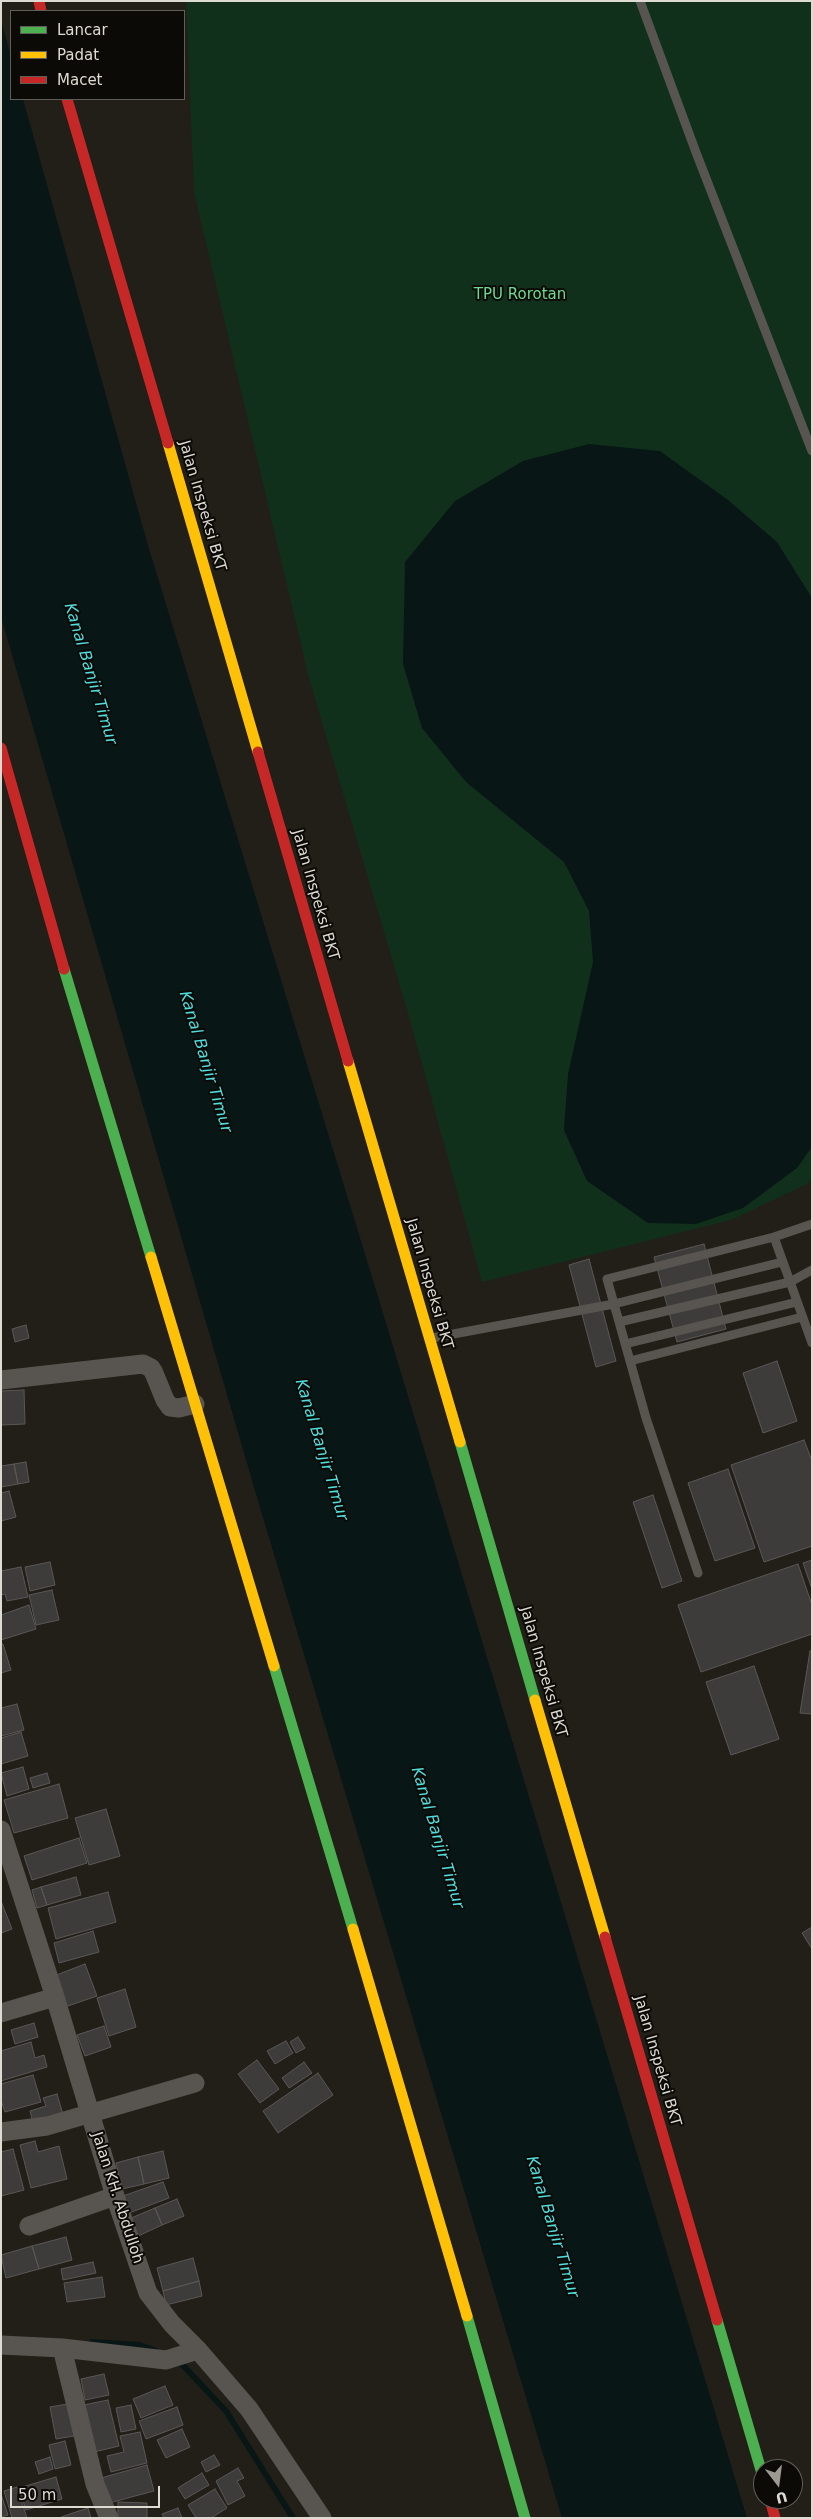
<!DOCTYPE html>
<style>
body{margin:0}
#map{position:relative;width:813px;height:2519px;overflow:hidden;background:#221f18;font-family:"DejaVu Sans",sans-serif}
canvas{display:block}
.frame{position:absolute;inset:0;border:2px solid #dedbd3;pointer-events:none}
.legend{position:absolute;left:10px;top:10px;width:175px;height:90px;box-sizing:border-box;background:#0c0a06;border:1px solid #605e58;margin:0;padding:6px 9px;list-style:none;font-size:15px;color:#dedbd3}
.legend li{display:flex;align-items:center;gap:10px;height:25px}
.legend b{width:25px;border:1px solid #605e58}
.north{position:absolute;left:753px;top:2459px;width:50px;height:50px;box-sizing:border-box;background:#0c0a06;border:1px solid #605e58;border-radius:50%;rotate:165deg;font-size:14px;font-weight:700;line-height:20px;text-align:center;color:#dedbd3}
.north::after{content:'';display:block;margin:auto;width:18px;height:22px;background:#9c9992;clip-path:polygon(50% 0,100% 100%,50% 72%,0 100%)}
.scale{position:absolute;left:10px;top:2486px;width:150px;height:22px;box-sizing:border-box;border:2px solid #dedbd3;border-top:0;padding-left:6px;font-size:15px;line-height:18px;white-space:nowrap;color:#dedbd3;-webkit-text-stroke:4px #0c0a06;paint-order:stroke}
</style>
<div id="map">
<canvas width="813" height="2519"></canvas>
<div class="frame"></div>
<ul class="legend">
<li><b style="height:6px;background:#4caf50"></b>Lancar</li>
<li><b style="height:6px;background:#ffc107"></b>Padat</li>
<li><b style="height:6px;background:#c62828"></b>Macet</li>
</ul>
<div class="north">U</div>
<div class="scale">50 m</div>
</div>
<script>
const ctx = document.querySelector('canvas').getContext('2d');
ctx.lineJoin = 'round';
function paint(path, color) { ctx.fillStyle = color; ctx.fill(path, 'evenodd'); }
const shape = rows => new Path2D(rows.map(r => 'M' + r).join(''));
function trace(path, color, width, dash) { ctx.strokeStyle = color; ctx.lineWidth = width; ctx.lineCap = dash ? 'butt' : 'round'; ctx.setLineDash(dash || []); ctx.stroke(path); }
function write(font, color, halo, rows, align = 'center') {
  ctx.font = font + ' "DejaVu Sans",sans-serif'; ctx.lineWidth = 4; ctx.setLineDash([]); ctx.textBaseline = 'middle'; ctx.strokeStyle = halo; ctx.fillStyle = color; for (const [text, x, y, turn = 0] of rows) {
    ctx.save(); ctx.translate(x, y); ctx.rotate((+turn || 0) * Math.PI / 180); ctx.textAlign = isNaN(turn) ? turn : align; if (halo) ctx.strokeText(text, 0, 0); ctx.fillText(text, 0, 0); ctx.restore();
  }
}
const green = shape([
 [186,1,812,1,812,1178,807,1184,731,1220,482,1282,408,1013,309,678,194,192]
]);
const water = shape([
 [1,20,11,56,11,99,23,99,147,542,376,1290,747,2518,562,2518,253,1484,1,617],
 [589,444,660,451,728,500,777,542,812,598,812,1147,797,1168,743,1208,696,1224,648,1223,587,1181,564,1130,568,1074,593,962,589,911,564,862,466,782,422,728,403,664,405,562,455,501,523,461]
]);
const stream = shape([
 [92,2342,140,2345,156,2351],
 [177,2359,226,2411,293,2518]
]);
const building = shape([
 [704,1244,726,1329,677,1342,654,1257,704,1244],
 [589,1259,616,1361,596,1367,569,1265,589,1259],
 [26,1325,29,1338,15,1342,12,1329,26,1325],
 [777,1361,797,1421,763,1433,743,1373,777,1361],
 [24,1390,25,1424,1,1425,1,1391,24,1390],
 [804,1440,812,1461,812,1546,764,1562,731,1465,804,1440],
 [26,1462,29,1482,18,1484,14,1464,26,1462],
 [14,1464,18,1484,1,1487,1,1466,14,1464],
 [728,1469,755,1548,715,1561,688,1483,728,1469],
 [9,1491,16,1517,1,1521,1,1493,9,1491],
 [653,1495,682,1581,662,1588,633,1502,653,1495],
 [812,1560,812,1589,803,1563,812,1560],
 [50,1562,55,1585,30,1591,25,1567,50,1562],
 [798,1564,812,1605,812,1634,701,1672,678,1605,798,1564],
 [21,1567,28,1597,7,1601,5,1594,1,1595,1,1571,21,1567],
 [52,1590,59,1620,36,1625,29,1595,52,1590],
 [29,1605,36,1629,1,1640,1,1615,29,1605],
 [1,1644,3,1644,11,1670,1,1673,1,1644],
 [810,1651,812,1651,812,1714,800,1713,810,1651],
 [754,1666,779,1739,731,1755,706,1682,754,1666],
 [17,1704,24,1730,1,1736,1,1708,17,1704],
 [21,1732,28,1756,1,1764,1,1738,21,1732],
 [23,1767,29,1789,7,1796,1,1773,23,1767],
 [47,1773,50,1783,33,1788,30,1778,47,1773],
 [59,1784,68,1818,14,1833,4,1800,59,1784],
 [106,1809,120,1856,89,1865,75,1818,106,1809],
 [79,1838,87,1863,32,1880,24,1856,79,1838],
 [76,1877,81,1895,47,1905,41,1887,76,1877],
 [41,1887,47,1905,37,1908,32,1890,41,1887],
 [108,1892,116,1922,56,1939,48,1908,108,1892],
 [1,1901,12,1929,1,1933,1,1901],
 [812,1927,812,1949,802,1933,812,1927],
 [93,1931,99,1952,59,1963,54,1943,93,1931],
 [85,1964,97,1996,65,2007,54,1976,85,1964],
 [125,1989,136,2027,109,2036,97,1998,125,1989],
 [34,2023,38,2037,15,2044,11,2030,34,2023],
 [104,2026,111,2047,85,2056,77,2035,104,2026],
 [298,2037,305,2048,296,2053,290,2042,298,2037],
 [286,2041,293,2053,275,2064,267,2051,286,2041],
 [31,2042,35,2058,44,2055,47,2067,1,2081,1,2051,31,2042],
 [257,2060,279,2089,260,2103,238,2074,257,2060],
 [304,2062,312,2073,289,2088,282,2078,304,2062],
 [318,2073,333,2095,278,2133,263,2111,318,2073],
 [33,2075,41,2102,5,2112,1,2100,1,2084,33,2075],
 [57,2094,64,2118,34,2127,30,2111,46,2106,43,2098,57,2094],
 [35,2141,38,2152,59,2146,67,2179,31,2188,20,2145,35,2141],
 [13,2149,24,2190,1,2196,1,2152,13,2149],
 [163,2151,169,2178,144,2184,138,2157,163,2151],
 [138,2157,144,2184,122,2189,116,2163,138,2157],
 [163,2182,169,2198,129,2213,123,2196,163,2182],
 [177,2199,184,2216,162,2225,155,2208,177,2199],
 [155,2208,162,2225,136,2237,129,2219,155,2208],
 [66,2237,72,2260,39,2269,32,2246,66,2237],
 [32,2246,39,2269,6,2278,1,2255,32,2246],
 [193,2258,199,2281,163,2291,157,2268,193,2258],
 [93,2262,96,2273,63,2280,61,2269,93,2262],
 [102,2277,105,2297,67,2302,64,2283,102,2277],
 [199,2281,202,2296,166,2305,163,2291,199,2281],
 [104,2374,109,2395,85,2400,81,2379,104,2374],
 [165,2386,173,2405,141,2418,133,2399,165,2386],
 [108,2400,119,2446,90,2453,79,2406,108,2400],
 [68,2404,74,2436,56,2439,50,2407,68,2404],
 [131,2405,136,2429,121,2432,116,2408,131,2405],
 [177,2407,183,2425,146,2439,139,2421,177,2407],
 [182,2429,190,2447,166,2458,157,2440,182,2429],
 [140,2432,147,2463,111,2472,107,2456,124,2452,120,2436,140,2432],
 [65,2441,71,2465,55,2469,49,2445,65,2441],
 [214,2455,220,2465,206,2472,201,2462,214,2455],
 [50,2457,53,2469,39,2474,35,2462,50,2457],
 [147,2465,154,2491,109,2503,101,2478,147,2465],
 [238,2468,244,2478,237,2481,245,2496,228,2505,216,2481,238,2468],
 [202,2473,209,2485,185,2499,178,2488,202,2473],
 [56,2477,62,2499,26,2510,19,2488,56,2477],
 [17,2487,27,2518,12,2518,4,2491,17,2487],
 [215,2489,227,2508,211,2518,196,2518,188,2505,215,2489],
 [1,2494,8,2515,1,2517,1,2494],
 [118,2502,147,2503,147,2518,118,2518,118,2502],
 [88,2508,91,2518,61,2518,61,2517,88,2508],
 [178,2508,182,2518,164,2518,162,2514,178,2508]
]);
const lane = shape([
 [640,1,697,155,812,451],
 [774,1237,812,1343],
 [619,1322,790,1282,812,1270],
 [432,1338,614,1304,782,1262],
 [625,1344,797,1302],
 [630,1361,802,1317],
 [698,1573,646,1418,607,1279,774,1237,812,1224]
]);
const street = shape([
 [1,1380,143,1364,151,1368,154,1373,165,1400,170,1407,179,1408,195,1404],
 [1,1830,55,1997,115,2196,148,2293,172,2324,198,2350,249,2409,322,2518],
 [1,2013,55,1997],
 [1,2132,47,2126,195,2083],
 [29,2226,115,2196],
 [1,2345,62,2348,166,2360,198,2350],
 [62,2348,95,2484,109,2518]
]);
const fast = shape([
 [64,969,151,1257],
 [460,1442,535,1700],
 [274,1666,353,1929],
 [467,2316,525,2518],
 [717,2320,763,2477]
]);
const slow = shape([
 [168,443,258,752],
 [348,1061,460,1442],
 [151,1257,274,1666],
 [535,1700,605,1937],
 [353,1929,467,2316]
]);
const jam = shape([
 [39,1,41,11],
 [67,99,168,443],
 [1,748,64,969],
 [258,752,348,1061],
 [605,1937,717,2320],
 [770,2499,775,2518]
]);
const parkNames = [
 ["TPU Rorotan",520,295]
];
const streetNames = [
 ["Jalan Inspeksi BKT",202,506,74],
 ["Jalan Inspeksi BKT",315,895,74],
 ["Jalan Inspeksi BKT",429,1284,74],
 ["Jalan Inspeksi BKT",543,1672,74],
 ["Jalan Inspeksi BKT",657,2061,74],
 ["Jalan KH. Abdulloh",117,2198,72]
];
const waterNames = [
 ["Kanal Banjir Timur",90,674,73],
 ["Kanal Banjir Timur",205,1062,73],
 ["Kanal Banjir Timur",321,1450,73],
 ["Kanal Banjir Timur",437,1838,73],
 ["Kanal Banjir Timur",552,2227,73]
];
paint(green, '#11301b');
paint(water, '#081716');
trace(stream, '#081716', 6);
paint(building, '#3e3b3b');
trace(building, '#5a5857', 1);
trace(lane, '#585550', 9);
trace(street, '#585550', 19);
trace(fast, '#4caf50', 11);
trace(slow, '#ffc107', 11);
trace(jam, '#c62828', 11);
write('15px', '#6add91', '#0c0a06', parkNames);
write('15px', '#dedbd3', '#0c0a06', streetNames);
write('italic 16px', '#4edede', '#0c0a06', waterNames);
</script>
